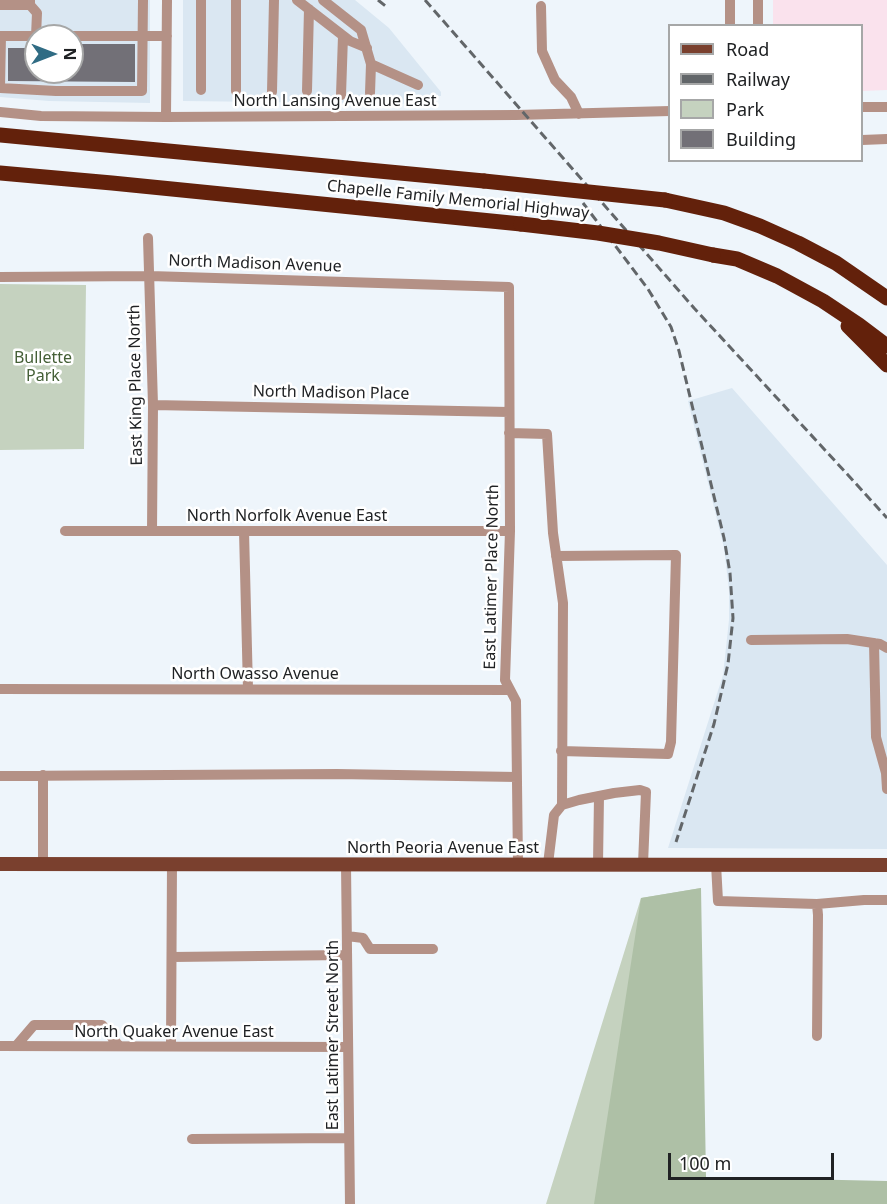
<!DOCTYPE html>
<style>
body{margin:0}
#map{position:relative;width:887px;height:1204px;overflow:hidden;background:#eef5fb;font-family:"Noto Sans",sans-serif}
canvas{display:block}
.legend{position:absolute;left:668px;top:24px;width:195px;height:138px;box-sizing:border-box;background:#fff;border:2px solid #a6a7a7;margin:0;padding:8px 10px;list-style:none;font-size:18px;color:#202224}
.legend li{display:flex;align-items:center;gap:12px;height:30px}
.legend b{width:30px;border:2px solid #a6a7a7}
.north{position:absolute;left:24px;top:24px;width:60px;height:60px;box-sizing:border-box;background:#fff;border:2px solid #a6a7a7;border-radius:50%;rotate:90deg;font-size:16px;font-weight:700;line-height:24px;text-align:center;color:#202224}
.north::after{content:'';display:block;margin:auto;width:21px;height:27px;background:#306c84;clip-path:polygon(50% 0,100% 100%,50% 72%,0 100%)}
.scale{position:absolute;left:668px;top:1153px;width:166px;height:27px;box-sizing:border-box;border:3px solid #202224;border-top:0;padding-left:8px;font-size:18px;line-height:21px;white-space:nowrap;color:#202224;-webkit-text-stroke:4px #fff;paint-order:stroke}
</style>
<div id="map">
<canvas width="887" height="1204"></canvas>
<ul class="legend">
<li><b style="height:8px;background:#7a402e"></b>Road</li>
<li><b style="height:8px;background:#626669"></b>Railway</li>
<li><b style="height:16px;background:#c5d2bf"></b>Park</li>
<li><b style="height:16px;background:#727077"></b>Building</li>
</ul>
<div class="north">N</div>
<div class="scale">100 m</div>
</div>
<script>
const ctx = document.querySelector('canvas').getContext('2d');
ctx.lineJoin = 'round';
function paint(path, color) { ctx.fillStyle = color; ctx.fill(path, 'evenodd'); }
const shape = rows => new Path2D(rows.map(r => 'M' + r).join(''));
function trace(path, color, width, dash) { ctx.strokeStyle = color; ctx.lineWidth = width; ctx.lineCap = dash ? 'butt' : 'round'; ctx.setLineDash(dash || []); ctx.stroke(path); }
function write(font, color, halo, rows, align = 'center') {
  ctx.font = font + ' "Noto Sans",sans-serif'; ctx.lineWidth = 5; ctx.setLineDash([]); ctx.textBaseline = 'middle'; ctx.strokeStyle = halo; ctx.fillStyle = color; for (const [text, x, y, turn = 0] of rows) {
    ctx.save(); ctx.translate(x, y); ctx.rotate((+turn || 0) * Math.PI / 180); ctx.textAlign = isNaN(turn) ? turn : align; if (halo) ctx.strokeText(text, 0, 0); ctx.fillText(text, 0, 0); ctx.restore();
  }
}
const commercial = shape([
 [773,0,887,0,887,90,862,91,862,26,773,25]
]);
const built = shape([
 [0,0,150,0,150,103,49,101,0,97],
 [36,36,72,36,72,72,36,72],
 [183,0,355,0,389,28,441,92,441,96,436,96,436,104,183,101],
 [732,388,887,565,887,849,668,848,723,675,729,620,729,590,724,548,688,401]
]);
const green = shape([
 [0,284,86,285,84,449,0,450],
 [701,888,664,1204,546,1204,641,898]
]);
const forest = shape([
 [701,888,706,1177,887,1181,887,1204,594,1204,641,898]
]);
const building = shape([
 [72,44,135,44,135,82,8,81,8,48,36,48,36,72,72,72]
]);
const minor = shape([
 [30,0,30,5,37,13,36,36],
 [297,0,350,41,367,48],
 [323,0,361,30,371,64,418,85],
 [730,0,730,26],
 [0,5,30,5],
 [541,6,542,51,555,80,571,97,579,114],
 [758,26,758,0],
 [0,36,36,36],
 [1,36,0,88,56,91,142,91,143,0],
 [72,36,167,36],
 [201,90,201,0],
 [236,91,236,0],
 [307,91,309,9],
 [272,92,274,0],
 [370,93,371,64],
 [341,95,343,36],
 [862,107,887,107],
 [0,112,41,116,166,117,516,115,670,111],
 [166,117,167,0],
 [862,140,887,139],
 [148,238,153,405,152,531],
 [0,277,150,276,509,287,510,531,505,680,516,701,518,864],
 [153,405,509,412],
 [509,433,547,434,553,533,563,603,562,805],
 [65,531,510,531],
 [244,531,248,689],
 [556,556,676,555,671,742,668,754,561,751],
 [751,640,847,639,880,644,887,648],
 [874,643,876,737,886,773,887,789],
 [0,689,510,690],
 [43,775,43,864],
 [0,776,337,774,517,777],
 [548,864,554,815,562,805,579,800,614,793,640,790,646,792,643,864],
 [598,864,599,796],
 [716,864,718,901,817,904,818,915,817,1036],
 [346,865,350,1204],
 [817,904,864,900,887,900],
 [347,936,363,938,370,949,433,949],
 [172,957,347,955],
 [0,1046,348,1047],
 [16,1046,34,1025,102,1025,119,1046],
 [171,1046,172,864],
 [192,1139,349,1138]
]);
const major = shape([
 [0,864,887,865]
]);
const highway = shape([
 [0,135,484,181],
 [0,173,112,183,521,224],
 [665,200,724,213,760,226,798,243,836,263,887,298],
 [713,255,737,259,777,276,823,301,859,325,887,346],
 [848,326,887,365]
]);
const rail = shape([
 [378,0,388,8],
 [425,0,694,308,848,475,887,518],
 [583,203,648,289,671,327,679,351,724,538,730,573,733,618,728,664,714,724,676,842]
]);
const highwayBridge = shape([
 [484,181,665,200],
 [521,224,598,233,659,243,713,255]
]);
const streetNames = [
 ["North Lansing Avenue East",335,101],
 ["Chapelle Family Memorial Highway",458,200,6],
 ["North Madison Avenue",255,264,2],
 ["East King Place North",136,385,-91],
 ["North Madison Place",331,393,1],
 ["North Norfolk Avenue East",287,516],
 ["East Latimer Place North",492,577,-89],
 ["North Owasso Avenue",255,674],
 ["North Peoria Avenue East",443,848],
 ["North Quaker Avenue East",174,1032],
 ["East Latimer Street North",333,1035,-90]
];
const parkNames = [
 ["Bullette",43,358],
 ["Park",43,376]
];
paint(commercial, '#fae2ed');
paint(built, '#dae7f2');
paint(green, '#c5d2bf');
paint(forest, '#aec0a6');
paint(building, '#727077');
trace(minor, '#b49186', 10);
trace(major, '#7a402e', 14);
trace(highway, '#63210b', 15);
trace(rail, '#626669', 3, [9, 4.5]);
trace(highwayBridge, '#63210b', 15);
write('16px', '#202224', '#fff', streetNames);
write('16px', '#445f36', '#fff', parkNames);
</script>
